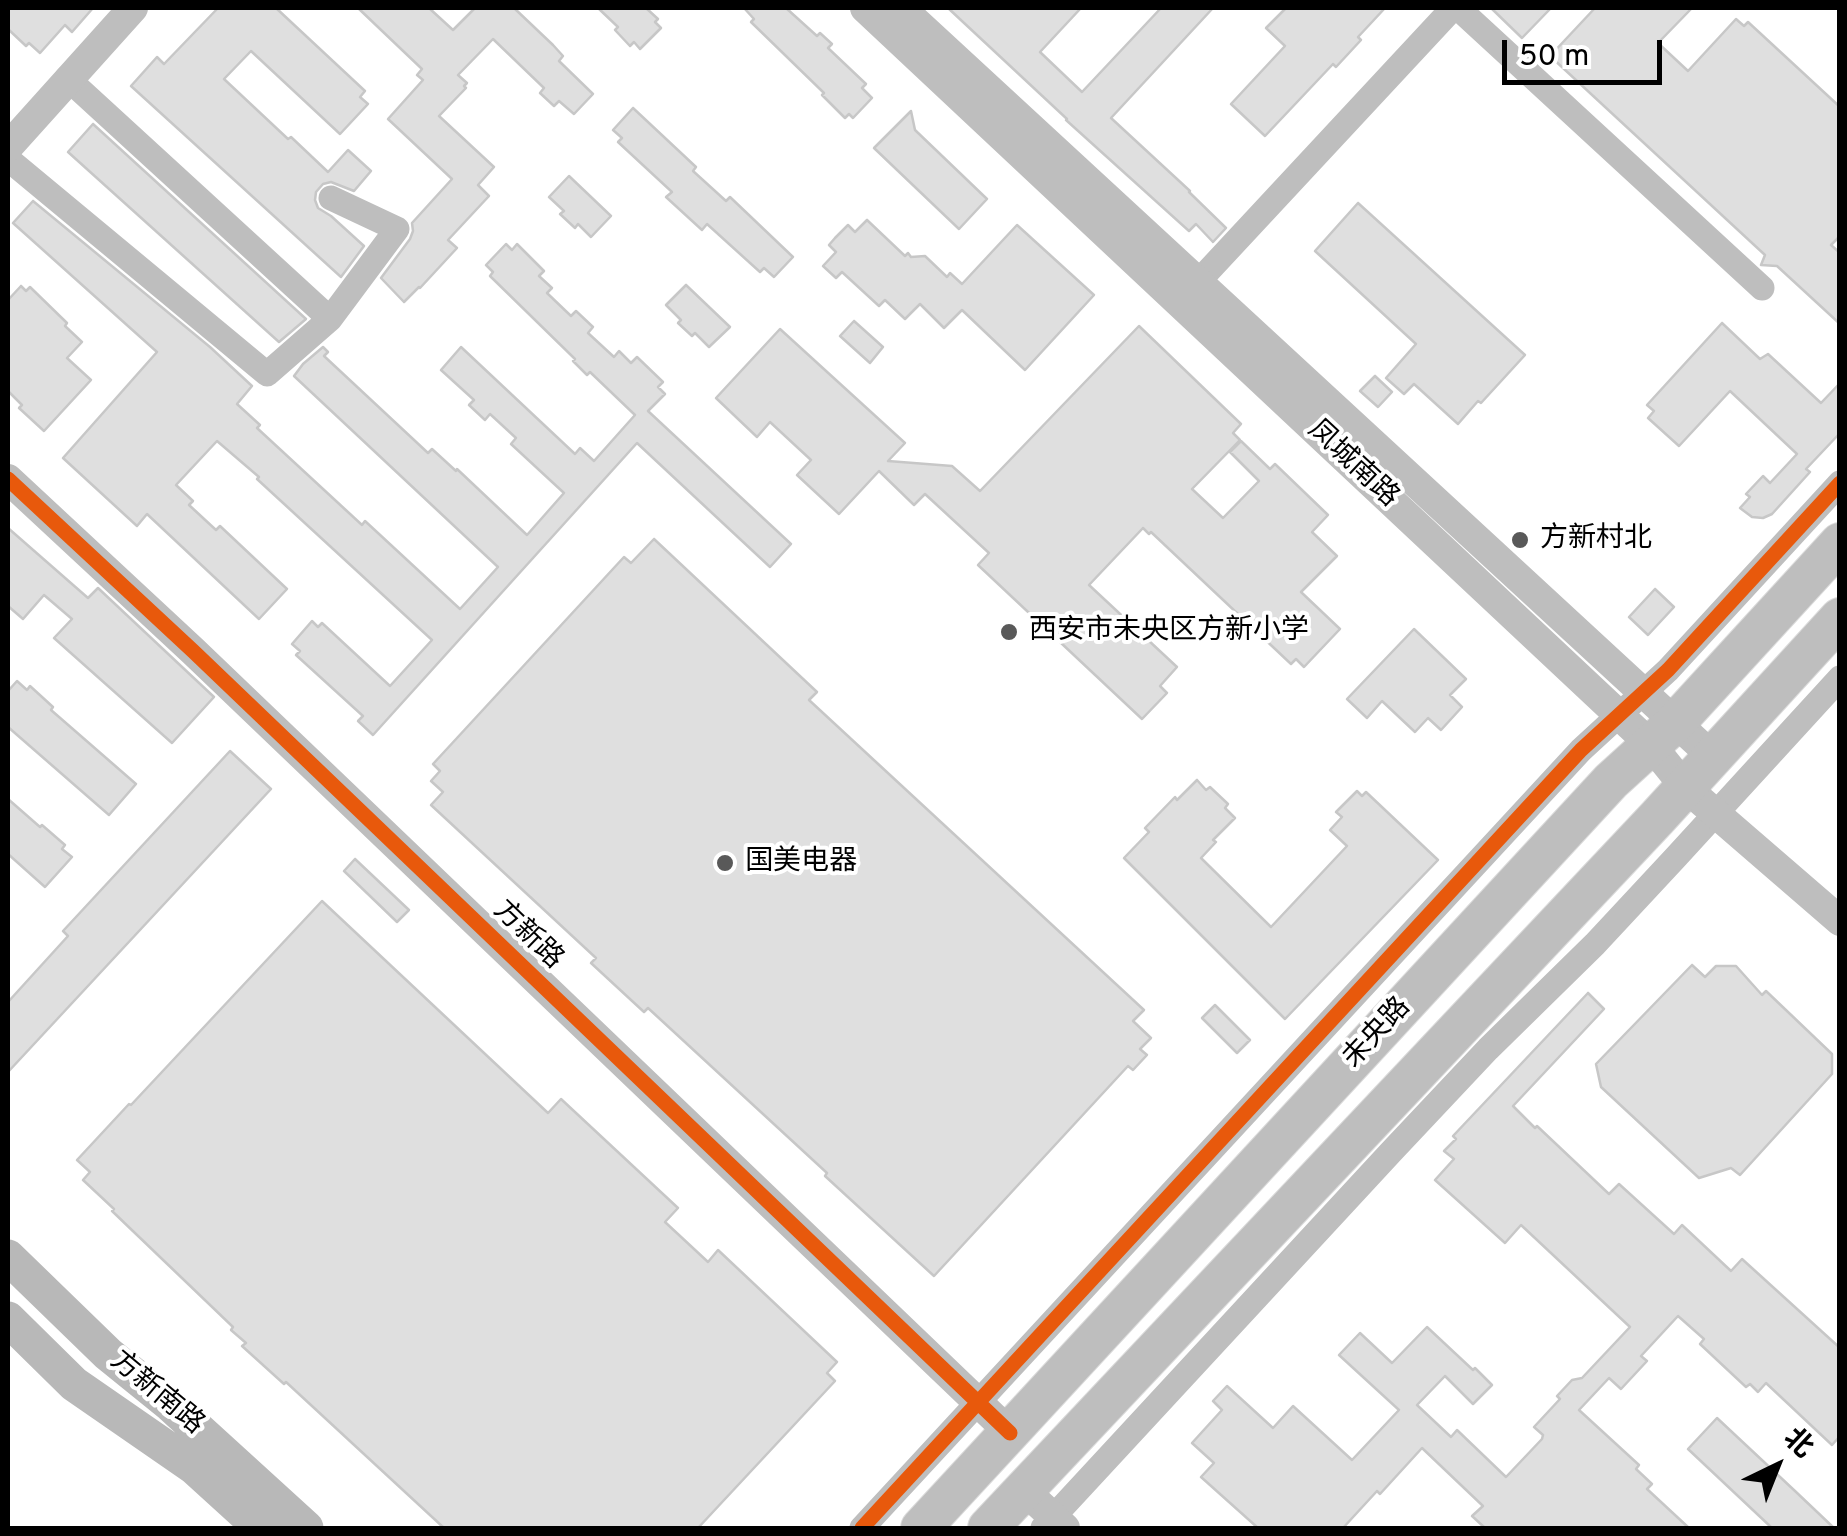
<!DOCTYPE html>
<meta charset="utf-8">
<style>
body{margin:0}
#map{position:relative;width:1847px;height:1536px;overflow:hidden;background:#fff;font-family:Overpass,"Noto Sans SC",sans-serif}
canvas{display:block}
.frame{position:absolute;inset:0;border:10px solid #000;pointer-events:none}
.north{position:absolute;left:1727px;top:1416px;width:100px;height:100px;-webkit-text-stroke:8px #fff;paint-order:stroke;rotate:43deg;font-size:28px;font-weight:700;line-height:40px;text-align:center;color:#000}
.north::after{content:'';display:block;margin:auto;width:35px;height:45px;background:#000;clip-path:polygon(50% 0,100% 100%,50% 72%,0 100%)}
.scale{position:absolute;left:1502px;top:40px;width:160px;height:45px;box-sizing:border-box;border:5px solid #000;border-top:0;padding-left:12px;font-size:30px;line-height:35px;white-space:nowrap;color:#000;-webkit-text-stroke:8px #fff;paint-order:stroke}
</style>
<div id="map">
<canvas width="1847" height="1536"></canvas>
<div class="frame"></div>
<div class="north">北</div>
<div class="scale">50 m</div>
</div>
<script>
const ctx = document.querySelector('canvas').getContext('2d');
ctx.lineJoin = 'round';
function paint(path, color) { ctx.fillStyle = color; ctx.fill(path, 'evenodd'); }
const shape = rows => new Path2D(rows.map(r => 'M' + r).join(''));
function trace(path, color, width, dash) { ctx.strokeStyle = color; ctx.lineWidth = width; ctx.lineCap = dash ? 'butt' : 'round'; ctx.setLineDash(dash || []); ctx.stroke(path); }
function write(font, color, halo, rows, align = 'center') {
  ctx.font = font + ' Overpass,"Noto Sans SC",sans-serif'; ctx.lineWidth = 8; ctx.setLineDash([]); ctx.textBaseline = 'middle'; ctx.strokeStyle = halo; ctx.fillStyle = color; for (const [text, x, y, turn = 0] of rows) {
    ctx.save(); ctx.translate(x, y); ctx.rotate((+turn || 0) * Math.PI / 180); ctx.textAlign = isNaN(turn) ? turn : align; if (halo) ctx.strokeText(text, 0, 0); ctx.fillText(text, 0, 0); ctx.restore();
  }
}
const building = shape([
 [8,8,93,8,72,32,65,25,40,53,29,43,26,46,8,29,8,8],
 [218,8,276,8,365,91,360,97,368,104,340,134,251,51,224,79,288,139,291,137,328,172,348,150,371,171,354,191,331,182,323,184,316,192,315,200,318,208,331,216,364,246,341,277,131,86,157,57,164,64,218,8],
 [358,8,429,8,453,30,475,8,514,8,553,45,563,56,559,61,593,94,574,114,559,101,554,106,540,93,544,88,493,39,458,75,467,83,464,86,466,88,439,116,494,167,478,185,489,196,448,240,457,248,420,288,419,287,404,302,381,278,410,239,413,231,412,223,452,179,388,119,423,80,417,75,422,69,358,8],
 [598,8,646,8,658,19,655,22,661,28,640,49,634,42,630,46,615,30,618,27,598,8],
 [744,8,786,8,817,36,820,33,832,44,828,48,866,84,862,88,872,98,853,118,849,114,845,118,822,95,824,93,751,22,754,19,744,8],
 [948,8,1081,8,1040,52,1082,92,1161,8,1213,8,1111,118,1190,191,1189,192,1226,228,1213,242,1196,224,1189,231,1066,120,1067,119,948,8],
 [1286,8,1385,8,1358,37,1361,40,1336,67,1333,64,1265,136,1231,104,1285,46,1266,28,1286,8],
 [1491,8,1551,8,1522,38,1491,8],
 [1595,8,1692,8,1658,43,1688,71,1736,19,1744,26,1748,22,1840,107,1840,236,1831,245,1840,253,1840,324,1777,266,1761,265,1765,255,1550,56,1595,8],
 [633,108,696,167,693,171,726,201,730,197,793,257,774,277,764,268,760,272,707,224,702,230,666,197,672,192,618,142,622,138,613,130,633,108],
 [911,111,915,130,987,199,959,229,874,148,911,111],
 [93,124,306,319,279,342,68,152,93,124],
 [569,176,611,216,591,237,578,224,575,228,560,214,564,211,549,197,569,176],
 [33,201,210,347,252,386,237,404,260,425,257,428,362,525,365,521,460,609,498,567,294,376,303,364,323,347,328,352,324,356,428,453,432,449,456,471,457,469,527,535,564,493,511,444,516,438,490,414,485,420,469,405,474,400,441,370,461,347,575,454,580,448,594,461,635,415,590,372,587,375,573,361,575,359,490,276,493,272,486,265,506,244,512,250,517,244,544,271,539,276,552,288,547,293,571,316,576,311,593,327,588,333,614,357,619,351,631,363,637,357,663,382,658,387,665,394,648,411,791,544,770,567,637,443,373,735,358,721,363,716,296,655,300,651,292,644,312,621,318,627,322,623,390,686,432,640,257,479,259,477,217,441,176,485,193,501,189,505,216,530,220,526,287,589,259,619,147,514,137,526,63,458,157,352,13,223,33,201],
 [1358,203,1525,355,1481,403,1478,401,1458,424,1414,384,1404,394,1386,378,1416,344,1315,251,1358,203],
 [867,220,905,256,908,253,911,257,925,256,947,277,950,273,962,284,1017,225,1094,295,1025,370,962,310,944,328,920,304,905,319,885,300,879,306,842,272,836,278,823,266,836,252,829,245,835,238,848,225,855,232,867,220],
 [686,285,730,327,709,347,695,333,692,336,678,323,681,320,666,305,686,285],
 [21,286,26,291,30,287,67,323,65,326,82,342,67,358,91,380,44,431,19,408,22,405,8,391,8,300,21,286],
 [854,321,883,347,870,363,840,336,854,321],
 [1722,323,1760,359,1768,354,1821,403,1840,383,1840,433,1806,469,1810,472,1772,514,1763,518,1752,517,1740,508,1750,497,1746,494,1763,476,1770,483,1797,454,1730,391,1679,446,1648,418,1654,411,1647,405,1722,323],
 [1139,326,1241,424,1233,433,1240,440,1192,489,1223,518,1259,481,1230,452,1241,441,1270,469,1275,464,1328,515,1312,532,1337,556,1301,592,1340,629,1304,667,1296,659,1291,664,1151,532,1149,534,1143,528,1089,585,1177,667,1160,686,1167,693,1142,719,978,565,989,553,925,494,914,505,879,471,839,514,797,475,811,460,770,422,757,437,716,398,780,329,905,443,888,461,952,466,980,491,1139,326],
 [1375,376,1392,392,1378,407,1360,391,1375,376],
 [8,528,88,598,98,588,214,697,172,743,54,638,72,619,44,595,23,619,8,606,8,528],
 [654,539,817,692,809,700,1144,1010,1133,1021,1151,1038,1140,1049,1147,1055,1133,1070,1128,1066,934,1276,825,1176,827,1173,648,1008,644,1012,591,963,596,958,431,805,443,792,431,781,440,771,433,764,624,557,631,563,654,539],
 [1655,589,1674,607,1648,635,1629,617,1655,589],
 [1414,629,1466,679,1450,695,1462,707,1441,730,1428,718,1415,732,1382,701,1367,718,1347,699,1414,629],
 [17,681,27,690,30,686,53,707,51,710,136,784,109,815,8,727,8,691,17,681],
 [230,751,271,789,8,1072,8,1002,68,936,63,931,230,751],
 [1197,780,1206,790,1210,787,1228,804,1225,808,1235,818,1213,840,1216,842,1201,858,1271,927,1347,846,1330,830,1342,817,1336,812,1357,791,1362,796,1366,792,1438,860,1285,1019,1124,858,1149,832,1145,828,1175,797,1177,800,1197,780],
 [8,799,40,827,42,825,65,845,62,849,72,857,45,887,8,854,8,799],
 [355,859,409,910,397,922,344,871,355,859],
 [322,901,548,1113,561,1099,678,1208,665,1222,708,1262,718,1250,837,1362,827,1373,835,1381,698,1528,444,1528,286,1382,284,1384,242,1346,246,1343,231,1330,233,1327,112,1211,114,1209,83,1180,90,1172,77,1160,129,1104,131,1105,322,901],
 [1692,965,1705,977,1716,966,1736,966,1762,995,1766,991,1832,1054,1832,1074,1740,1175,1731,1168,1699,1178,1601,1087,1596,1064,1692,965],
 [1588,993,1604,1009,1513,1106,1535,1128,1537,1126,1609,1194,1619,1184,1674,1234,1682,1225,1731,1271,1742,1259,1840,1348,1840,1436,1832,1445,1766,1383,1758,1392,1750,1384,1746,1387,1700,1344,1704,1339,1678,1316,1641,1356,1647,1361,1621,1389,1609,1378,1579,1410,1639,1465,1636,1469,1652,1484,1647,1489,1689,1528,1485,1528,1472,1516,1483,1506,1422,1448,1380,1494,1377,1491,1343,1528,1258,1528,1201,1477,1214,1463,1192,1443,1222,1410,1213,1401,1227,1386,1273,1428,1293,1406,1352,1460,1399,1410,1339,1355,1360,1333,1392,1363,1427,1327,1473,1370,1475,1368,1492,1385,1473,1404,1445,1376,1417,1405,1451,1437,1457,1430,1506,1477,1542,1439,1543,1435,1534,1427,1560,1399,1557,1396,1572,1380,1582,1378,1630,1327,1521,1225,1505,1243,1435,1180,1454,1159,1444,1151,1456,1139,1453,1136,1588,993],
 [1215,1005,1250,1040,1237,1053,1202,1018,1215,1005],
 [1717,1418,1795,1491,1834,1528,1772,1528,1688,1449,1717,1418]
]);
const minor = shape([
 [1458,8,1762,288],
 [67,78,330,319,397,229,331,198],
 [8,159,267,374,330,319],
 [1198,282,1453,8],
 [862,1528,1581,750,1668,670,1840,483],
 [1043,1528,1391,1152,1488,1049,1595,944,1676,857,1840,678]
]);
const tertiary = shape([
 [865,8,1651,745,1685,787,1840,921],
 [901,8,1713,757],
 [8,147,133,8],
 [8,479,193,651,1010,1433],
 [1024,1490,1065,1528]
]);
const secondary = shape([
 [8,1257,108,1354,171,1405,306,1528],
 [8,1319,74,1384,194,1467,261,1528]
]);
const primary = shape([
 [921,1528,1611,781,1676,722,1840,543],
 [988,1528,1657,818,1840,618]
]);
const cycleway = shape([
 [8,479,193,651,1010,1433],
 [862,1528,1581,750,1668,670,1840,483]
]);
const markers = [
 [1520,540,10,"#595959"],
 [1009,632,10,"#595959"],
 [725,863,10,"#595959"]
];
const streetNames = [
 ["凤城南路",1352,465,43],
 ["方新路",527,936,44],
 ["未央路",1378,1034,-47],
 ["方新南路",156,1394,40]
];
const poiNames = [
 ["方新村北",1540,540],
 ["西安市未央区方新小学",1029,632],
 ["国美电器",745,863]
];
paint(building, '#dfdfdf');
trace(building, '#c7c7c7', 2.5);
trace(primary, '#dbdbdb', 42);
trace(minor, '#bebebe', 25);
trace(tertiary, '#bebebe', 30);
trace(secondary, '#b8b8b8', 35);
trace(primary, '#bebebe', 40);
trace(cycleway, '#e8590c', 15);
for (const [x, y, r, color] of markers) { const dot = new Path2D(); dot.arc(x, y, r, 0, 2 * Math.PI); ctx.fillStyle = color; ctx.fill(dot); trace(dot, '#fff', 4); }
write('28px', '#000', '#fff', streetNames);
write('28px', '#000', '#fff', poiNames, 'left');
</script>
